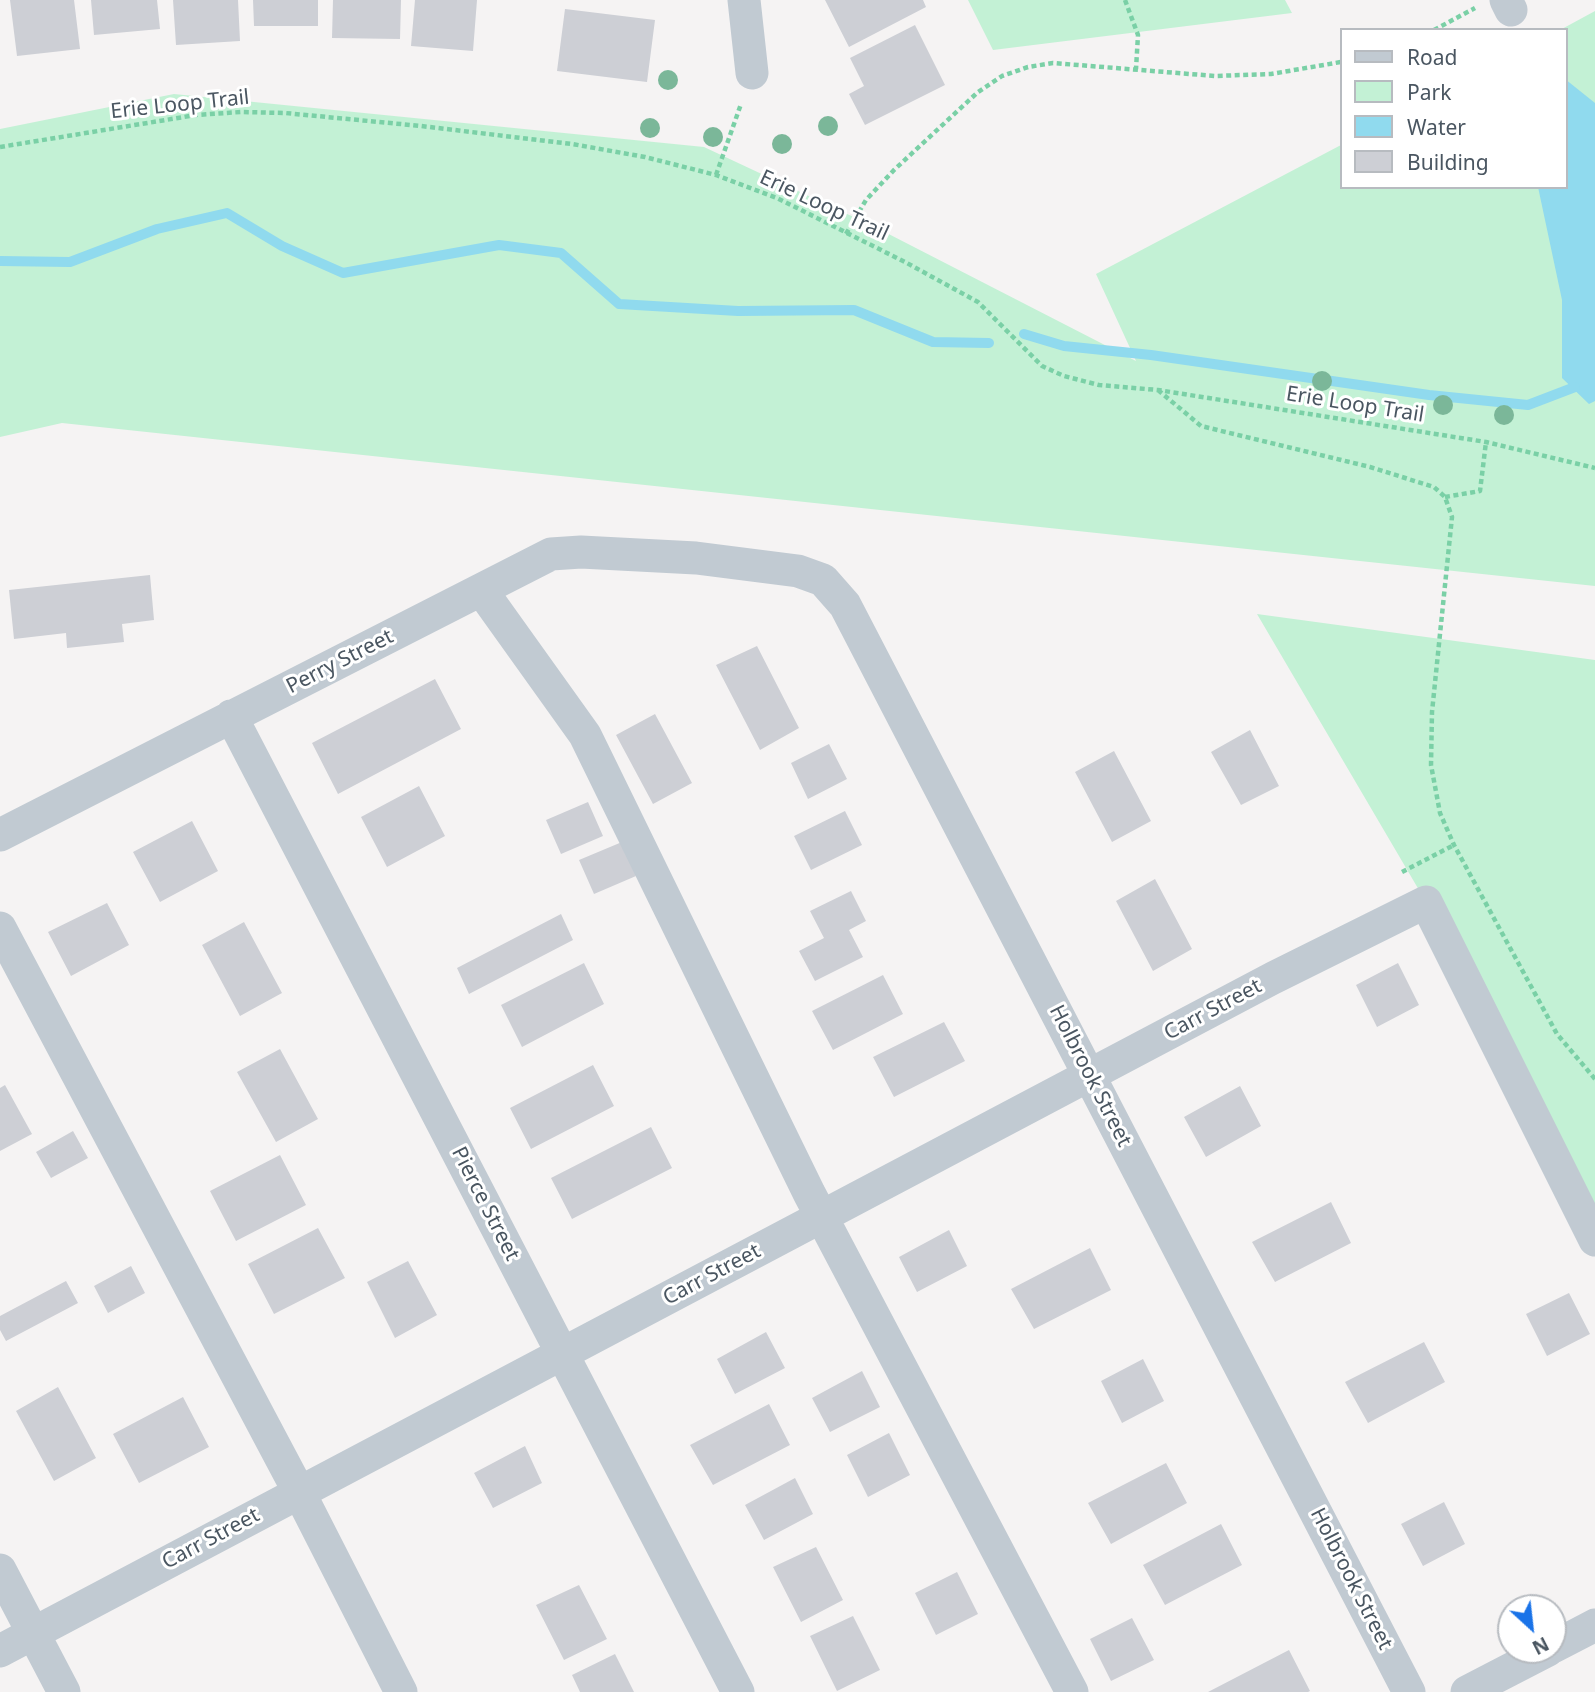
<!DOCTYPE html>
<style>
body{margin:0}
#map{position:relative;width:1595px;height:1692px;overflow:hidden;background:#f5f3f3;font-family:"Noto Sans",sans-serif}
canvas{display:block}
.legend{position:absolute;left:1340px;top:28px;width:228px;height:161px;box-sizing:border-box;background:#fff;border:2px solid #b7bbc0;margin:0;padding:9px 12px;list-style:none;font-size:21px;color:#4a5661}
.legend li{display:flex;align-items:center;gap:14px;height:35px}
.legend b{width:35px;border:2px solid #b7bbc0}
.north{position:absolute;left:1497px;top:1594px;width:70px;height:70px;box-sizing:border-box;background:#fff;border:2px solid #b7bbc0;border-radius:50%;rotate:153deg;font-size:19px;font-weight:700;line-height:28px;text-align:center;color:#4a5661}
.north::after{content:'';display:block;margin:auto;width:24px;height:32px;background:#1a73e8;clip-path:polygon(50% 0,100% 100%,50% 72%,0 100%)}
</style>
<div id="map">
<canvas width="1595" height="1692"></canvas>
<ul class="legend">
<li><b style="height:9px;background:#c1cad2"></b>Road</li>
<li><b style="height:19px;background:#c3f1d5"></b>Park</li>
<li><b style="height:19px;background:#90daee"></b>Water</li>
<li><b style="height:19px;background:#cdcfd5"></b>Building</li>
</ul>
<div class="north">N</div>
</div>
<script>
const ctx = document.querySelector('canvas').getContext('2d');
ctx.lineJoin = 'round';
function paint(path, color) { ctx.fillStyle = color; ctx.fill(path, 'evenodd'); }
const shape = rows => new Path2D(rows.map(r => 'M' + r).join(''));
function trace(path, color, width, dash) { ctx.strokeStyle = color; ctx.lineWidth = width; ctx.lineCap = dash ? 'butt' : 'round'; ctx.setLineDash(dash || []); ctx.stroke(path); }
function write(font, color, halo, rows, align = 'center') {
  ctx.font = font + ' "Noto Sans",sans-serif'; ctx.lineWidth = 6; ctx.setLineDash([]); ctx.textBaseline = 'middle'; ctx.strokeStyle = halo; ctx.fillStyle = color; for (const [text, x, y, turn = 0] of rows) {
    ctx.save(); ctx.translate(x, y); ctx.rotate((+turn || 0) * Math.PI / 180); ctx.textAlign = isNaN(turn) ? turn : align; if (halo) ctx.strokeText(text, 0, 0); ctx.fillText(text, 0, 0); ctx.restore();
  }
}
const green = shape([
 [968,0,1285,0,1292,13,993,50],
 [1595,11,1595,586,62,423,0,437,0,129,174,94,704,147,875,227,1136,361,1096,274,1341,145,1341,187,1565,187,1565,30,1560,30],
 [1257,614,1595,660,1595,1240,1426,902]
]);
const water = shape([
 [1565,79,1595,103,1595,401,1589,404,1562,378,1562,300,1538,187,1565,187]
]);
const stream = shape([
 [0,261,70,262,157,229,227,213,282,246,343,273,499,245,561,253,619,304,738,311,854,310,933,342,989,343],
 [1024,334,1064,346,1151,355,1429,395,1528,405,1575,387]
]);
const building = shape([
 [10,0,74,0,80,49,17,56],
 [91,0,157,0,160,29,94,35],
 [173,0,238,0,240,41,176,45],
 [253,0,318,0,318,26,254,26],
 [333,0,401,0,400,39,332,38],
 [415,0,477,0,473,51,411,46],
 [825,0,923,0,926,7,849,47],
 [565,9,655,20,647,82,557,71],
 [915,25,945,85,865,125,849,94,864,86,850,58],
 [150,575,154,620,122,624,124,642,67,648,66,633,14,639,9,590],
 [757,646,799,728,760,750,716,665],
 [435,679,461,729,338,794,312,743],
 [655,714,692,783,653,804,616,735],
 [1250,730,1279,786,1241,805,1211,752],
 [829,744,847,779,808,799,791,763],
 [1114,751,1151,821,1112,842,1075,772],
 [419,786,445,836,387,867,361,817],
 [588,802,603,836,561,854,546,820],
 [845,811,862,845,811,870,794,836],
 [192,821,218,871,160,902,133,852],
 [622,842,636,876,594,894,579,860],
 [1155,879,1192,949,1153,971,1116,901],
 [851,891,866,921,849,930,863,957,815,981,799,951,824,938,810,911],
 [107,903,129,945,71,976,48,932],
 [561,914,573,940,469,994,457,968],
 [244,922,282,993,240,1016,202,945],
 [584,963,604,1004,522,1047,501,1005],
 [1398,963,1419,1005,1377,1027,1356,985],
 [883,975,903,1014,833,1050,812,1011],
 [944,1022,965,1061,894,1097,873,1057],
 [280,1049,318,1119,276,1142,237,1072],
 [593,1065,614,1106,531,1149,510,1108],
 [5,1085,32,1134,0,1151,0,1088],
 [1240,1086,1261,1126,1206,1157,1184,1117],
 [651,1127,672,1168,572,1219,551,1178],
 [73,1131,88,1158,51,1178,36,1152],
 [280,1155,306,1205,236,1241,210,1191],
 [1331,1202,1351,1243,1275,1282,1252,1242],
 [318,1228,345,1278,274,1314,248,1264],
 [949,1230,967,1266,917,1292,899,1257],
 [1090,1248,1111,1290,1034,1329,1011,1289],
 [408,1261,437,1315,395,1338,367,1282],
 [131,1266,145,1293,108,1313,94,1286],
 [66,1281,78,1303,6,1341,0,1330,0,1316],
 [1569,1293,1590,1334,1547,1356,1526,1314],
 [766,1332,785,1368,735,1394,717,1359],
 [1424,1342,1445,1382,1368,1423,1345,1382],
 [1143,1359,1164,1401,1122,1423,1101,1381],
 [862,1371,880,1407,830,1432,812,1398],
 [58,1387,96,1458,54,1481,16,1411],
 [183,1397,209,1447,139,1483,113,1434],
 [769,1404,790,1445,713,1485,690,1445],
 [889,1433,910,1475,868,1497,847,1455],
 [525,1446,542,1483,493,1508,474,1473],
 [1166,1463,1187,1503,1111,1544,1088,1503],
 [795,1478,813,1514,764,1540,745,1505],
 [1444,1502,1465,1544,1423,1566,1401,1524],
 [1221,1524,1242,1565,1165,1605,1143,1565],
 [816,1547,843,1600,801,1622,773,1567],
 [957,1572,978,1614,936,1635,915,1593],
 [579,1585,607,1639,564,1660,536,1605],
 [853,1616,880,1670,837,1691,810,1636],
 [1132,1618,1154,1660,1111,1681,1090,1639],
 [1289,1650,1310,1691,1308,1692,1208,1692],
 [615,1654,634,1692,580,1692,572,1675]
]);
const path = shape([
 [1125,0,1138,35,1136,69],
 [1434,30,1475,8],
 [0,147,196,115,241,112,285,113,421,126,572,144,645,157,716,175,777,198,905,262,978,302,1042,366,1064,376,1099,385,1158,390,1486,442,1595,468],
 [716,175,741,104],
 [846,234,866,200,894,170,978,92,1002,76,1028,67,1053,63,1215,76,1271,74,1341,62],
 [1158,390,1201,426,1370,467,1434,487,1445,497,1452,517,1432,712,1431,765,1440,813,1454,845,1557,1034,1595,1079],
 [1445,497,1480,491,1486,442],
 [1402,872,1454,845]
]);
const minor = shape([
 [744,0,752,73],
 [1506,0,1511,10],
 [482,591,585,735,809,1193,1072,1692],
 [231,716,738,1692],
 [0,835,551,554,581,552,696,558,798,571,823,580,845,605,1409,1692],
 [0,928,299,1492,401,1692],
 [0,1570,64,1692],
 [1553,1647,1595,1625],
 [0,1651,1273,978,1426,902,1595,1240],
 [1467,1692,1548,1650]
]);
const trees = [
 [668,80],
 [828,126],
 [650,128],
 [713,137],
 [782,144],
 [1322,381],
 [1443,405],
 [1504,415]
];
const streetNames = [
 ["Erie Loop Trail",180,105,-6],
 ["Erie Loop Trail",824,206,25],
 ["Erie Loop Trail",1355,405,9],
 ["Perry Street",340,662,-27],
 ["Carr Street",1213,1010,-28],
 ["Holbrook Street",1090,1076,63],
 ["Pierce Street",485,1204,63],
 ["Carr Street",712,1275,-28],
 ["Carr Street",211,1539,-28],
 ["Holbrook Street",1351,1579,63]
];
paint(green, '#c3f1d5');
paint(water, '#90daee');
trace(stream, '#90daee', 10);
paint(building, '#cdcfd5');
trace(path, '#7ad0a6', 4.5, [5, 3.5]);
trace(minor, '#c1cad2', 33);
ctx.fillStyle = '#7bb799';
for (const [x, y] of trees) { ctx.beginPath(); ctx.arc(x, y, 10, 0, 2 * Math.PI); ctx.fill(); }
write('21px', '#4a5661', '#fff', streetNames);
</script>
